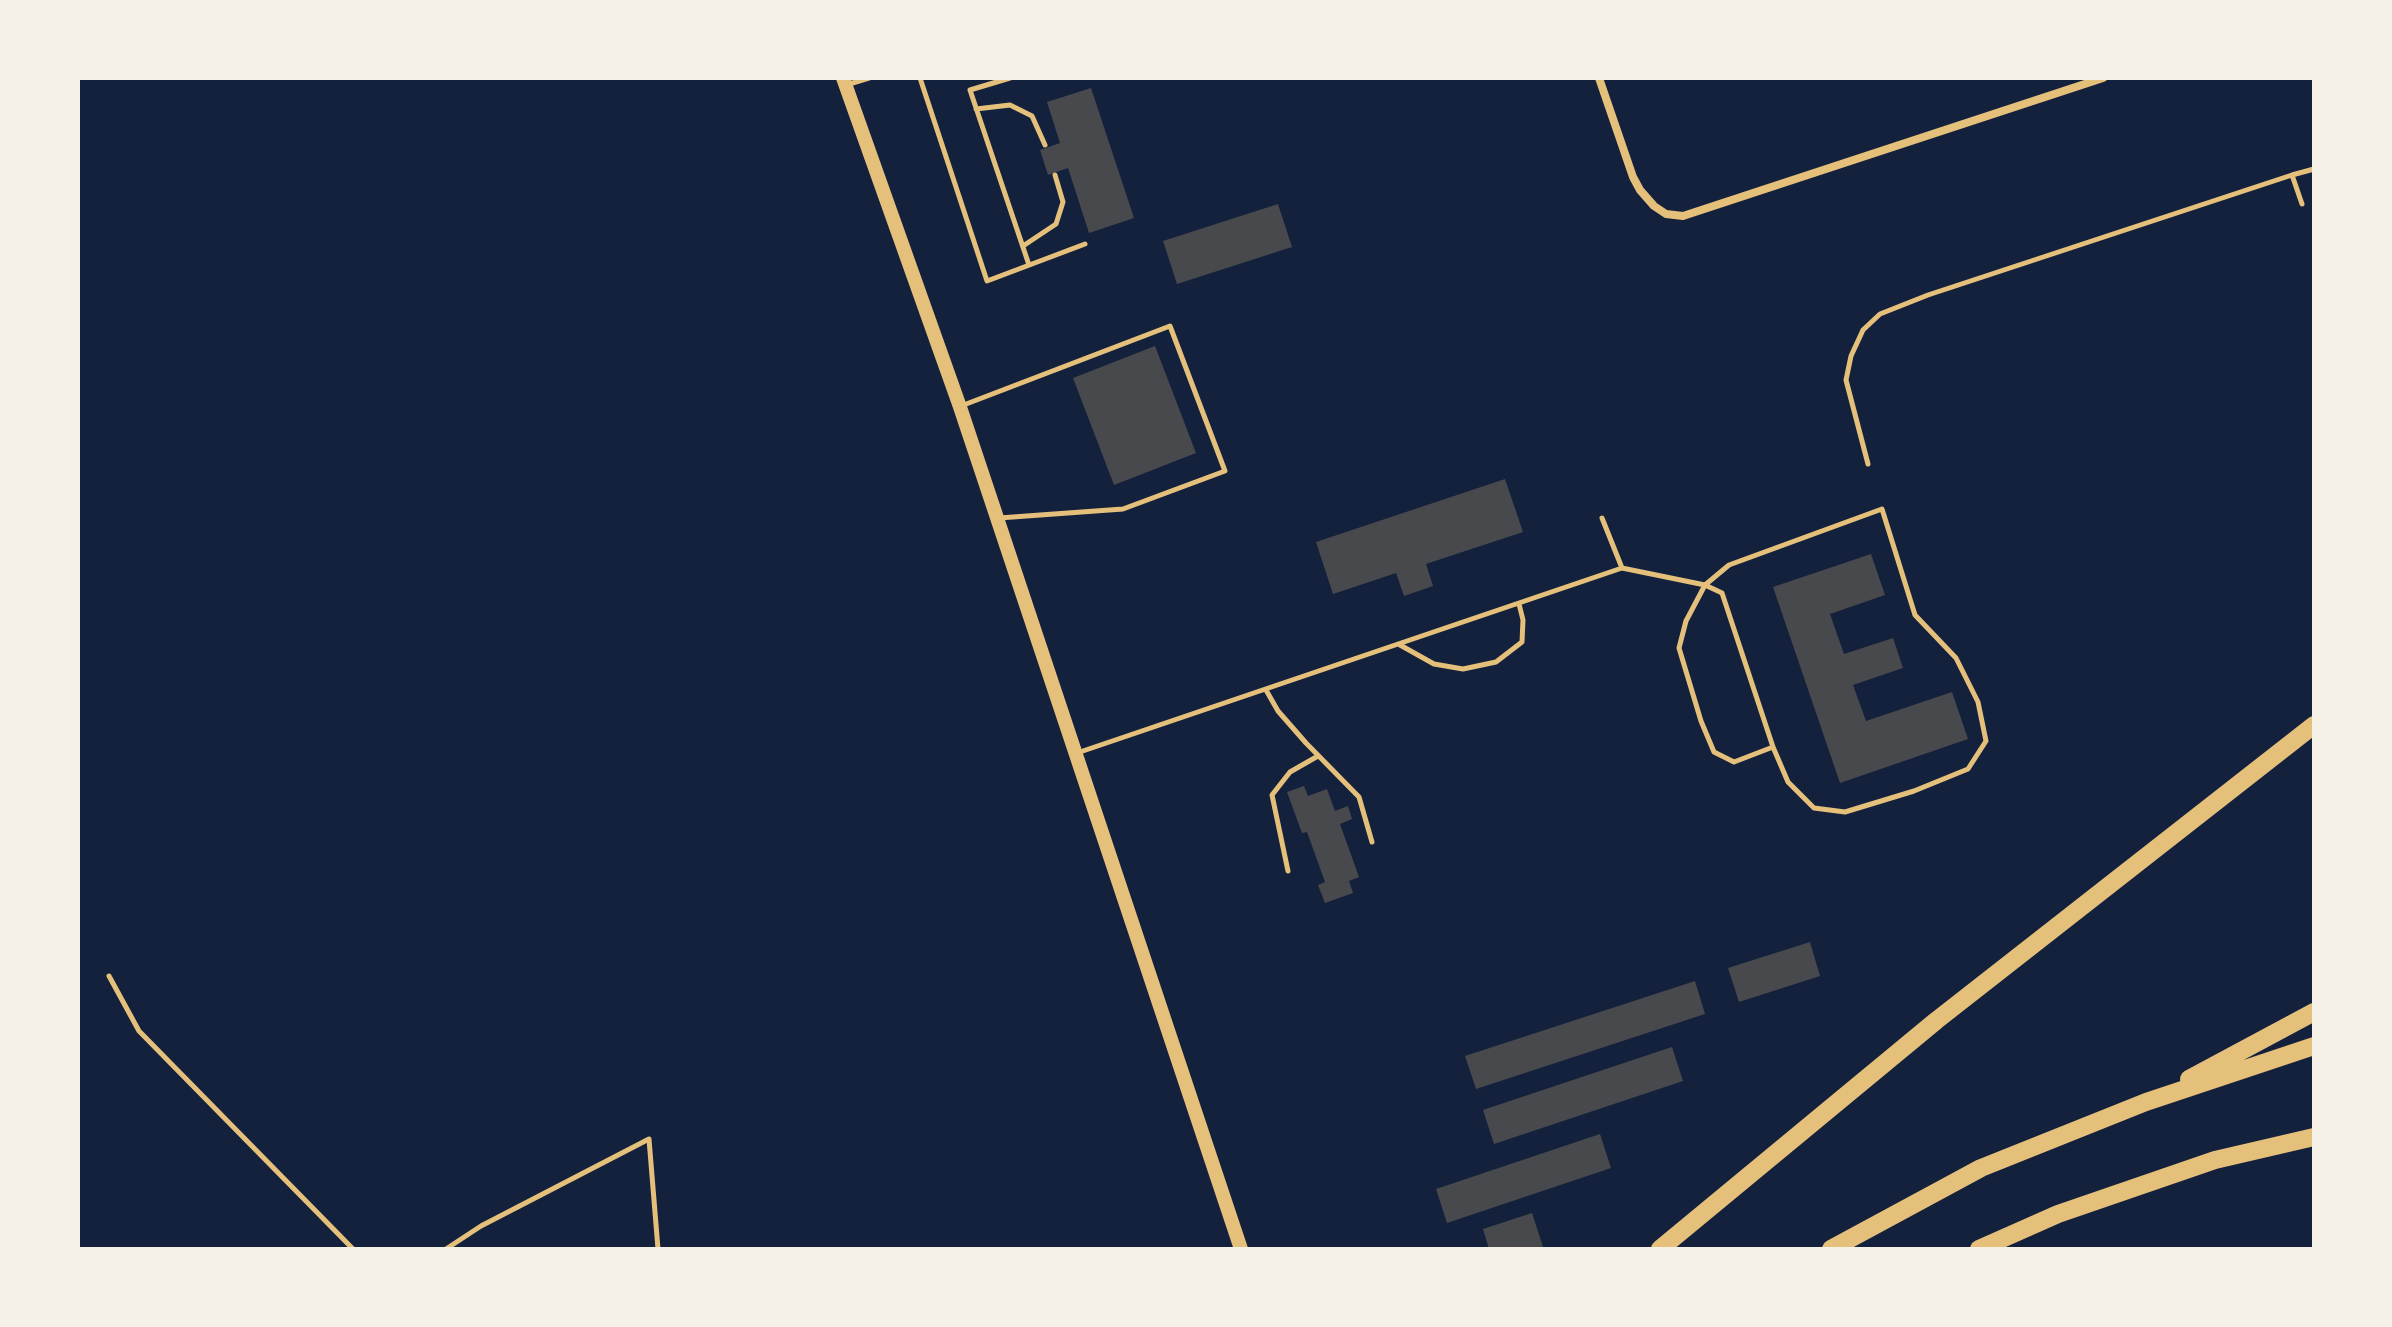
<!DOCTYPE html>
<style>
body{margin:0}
#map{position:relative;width:2392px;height:1327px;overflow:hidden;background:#14213d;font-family:"Noto Sans",sans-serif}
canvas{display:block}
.frame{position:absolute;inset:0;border:80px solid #f6f1e7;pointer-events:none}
</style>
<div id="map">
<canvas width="2392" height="1327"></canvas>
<div class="frame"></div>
</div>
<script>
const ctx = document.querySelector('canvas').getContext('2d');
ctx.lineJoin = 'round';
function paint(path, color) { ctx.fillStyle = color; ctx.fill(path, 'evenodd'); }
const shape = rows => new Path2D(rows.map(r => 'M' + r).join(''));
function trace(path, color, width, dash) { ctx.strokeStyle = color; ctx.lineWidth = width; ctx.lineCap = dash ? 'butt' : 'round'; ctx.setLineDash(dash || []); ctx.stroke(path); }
const building = shape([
 [1091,88,1134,218,1089,233,1068,168,1048,175,1040,150,1060,143,1047,102],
 [1278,204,1292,247,1177,284,1163,241],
 [1155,346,1196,453,1114,485,1073,378],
 [1505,479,1523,532,1426,564,1433,586,1404,596,1396,573,1333,594,1316,542],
 [1871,554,1885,595,1830,614,1844,654,1893,638,1903,668,1853,685,1866,721,1952,692,1968,739,1840,783,1773,587],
 [1304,786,1308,796,1327,789,1335,811,1348,806,1352,819,1340,824,1359,877,1349,881,1353,893,1325,903,1318,885,1325,882,1307,832,1302,833,1287,792],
 [1810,942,1820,976,1739,1002,1728,968],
 [1695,981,1705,1014,1476,1089,1465,1056],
 [1672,1047,1683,1081,1494,1144,1483,1110],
 [1600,1134,1611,1168,1447,1223,1436,1189],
 [1532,1213,1543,1247,1537,1249,1489,1249,1483,1229]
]);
const service = shape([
 [920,78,987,281,1085,244],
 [1010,78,970,90,1029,265],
 [846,85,869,78],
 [976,109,1010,105,1032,116,1045,145],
 [2292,175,2302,204],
 [1023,246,1056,224,1063,202,1055,175],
 [961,406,1170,326,1225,471,1123,509,999,518],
 [1868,464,1846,380,1851,356,1863,330,1880,314,1928,295,2292,175,2314,169],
 [1602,518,1622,568],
 [1400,645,1434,664,1463,669,1496,662,1522,642,1523,620,1519,604],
 [1266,690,1278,711,1306,743,1359,797,1372,842],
 [1077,753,1622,568,1705,585,1722,593,1773,747,1788,782,1814,808,1845,812,1914,791,1968,769,1986,741,1978,702,1956,658,1915,615,1882,509,1729,565,1705,585,1686,621,1679,648,1701,721,1714,752,1734,762,1773,747],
 [1288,871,1272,795,1290,772,1318,756],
 [109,976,139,1031,353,1249],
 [446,1249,481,1226,649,1139,658,1249]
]);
const minor = shape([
 [1599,78,1633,177,1640,190,1654,206,1666,214,1683,216,2103,78]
]);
const secondary = shape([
 [843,78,960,407,1241,1249]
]);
const motorway = shape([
 [2189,1079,2314,1012],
 [1660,1249,1937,1020,2314,725],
 [1831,1249,1981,1168,2146,1102,2314,1046],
 [1979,1249,2058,1214,2215,1160,2314,1137]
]);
paint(building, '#48494c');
trace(service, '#e5c07b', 5);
trace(minor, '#e5c07b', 8);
trace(secondary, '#e5c07b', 14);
trace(motorway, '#e5c07b', 18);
</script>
